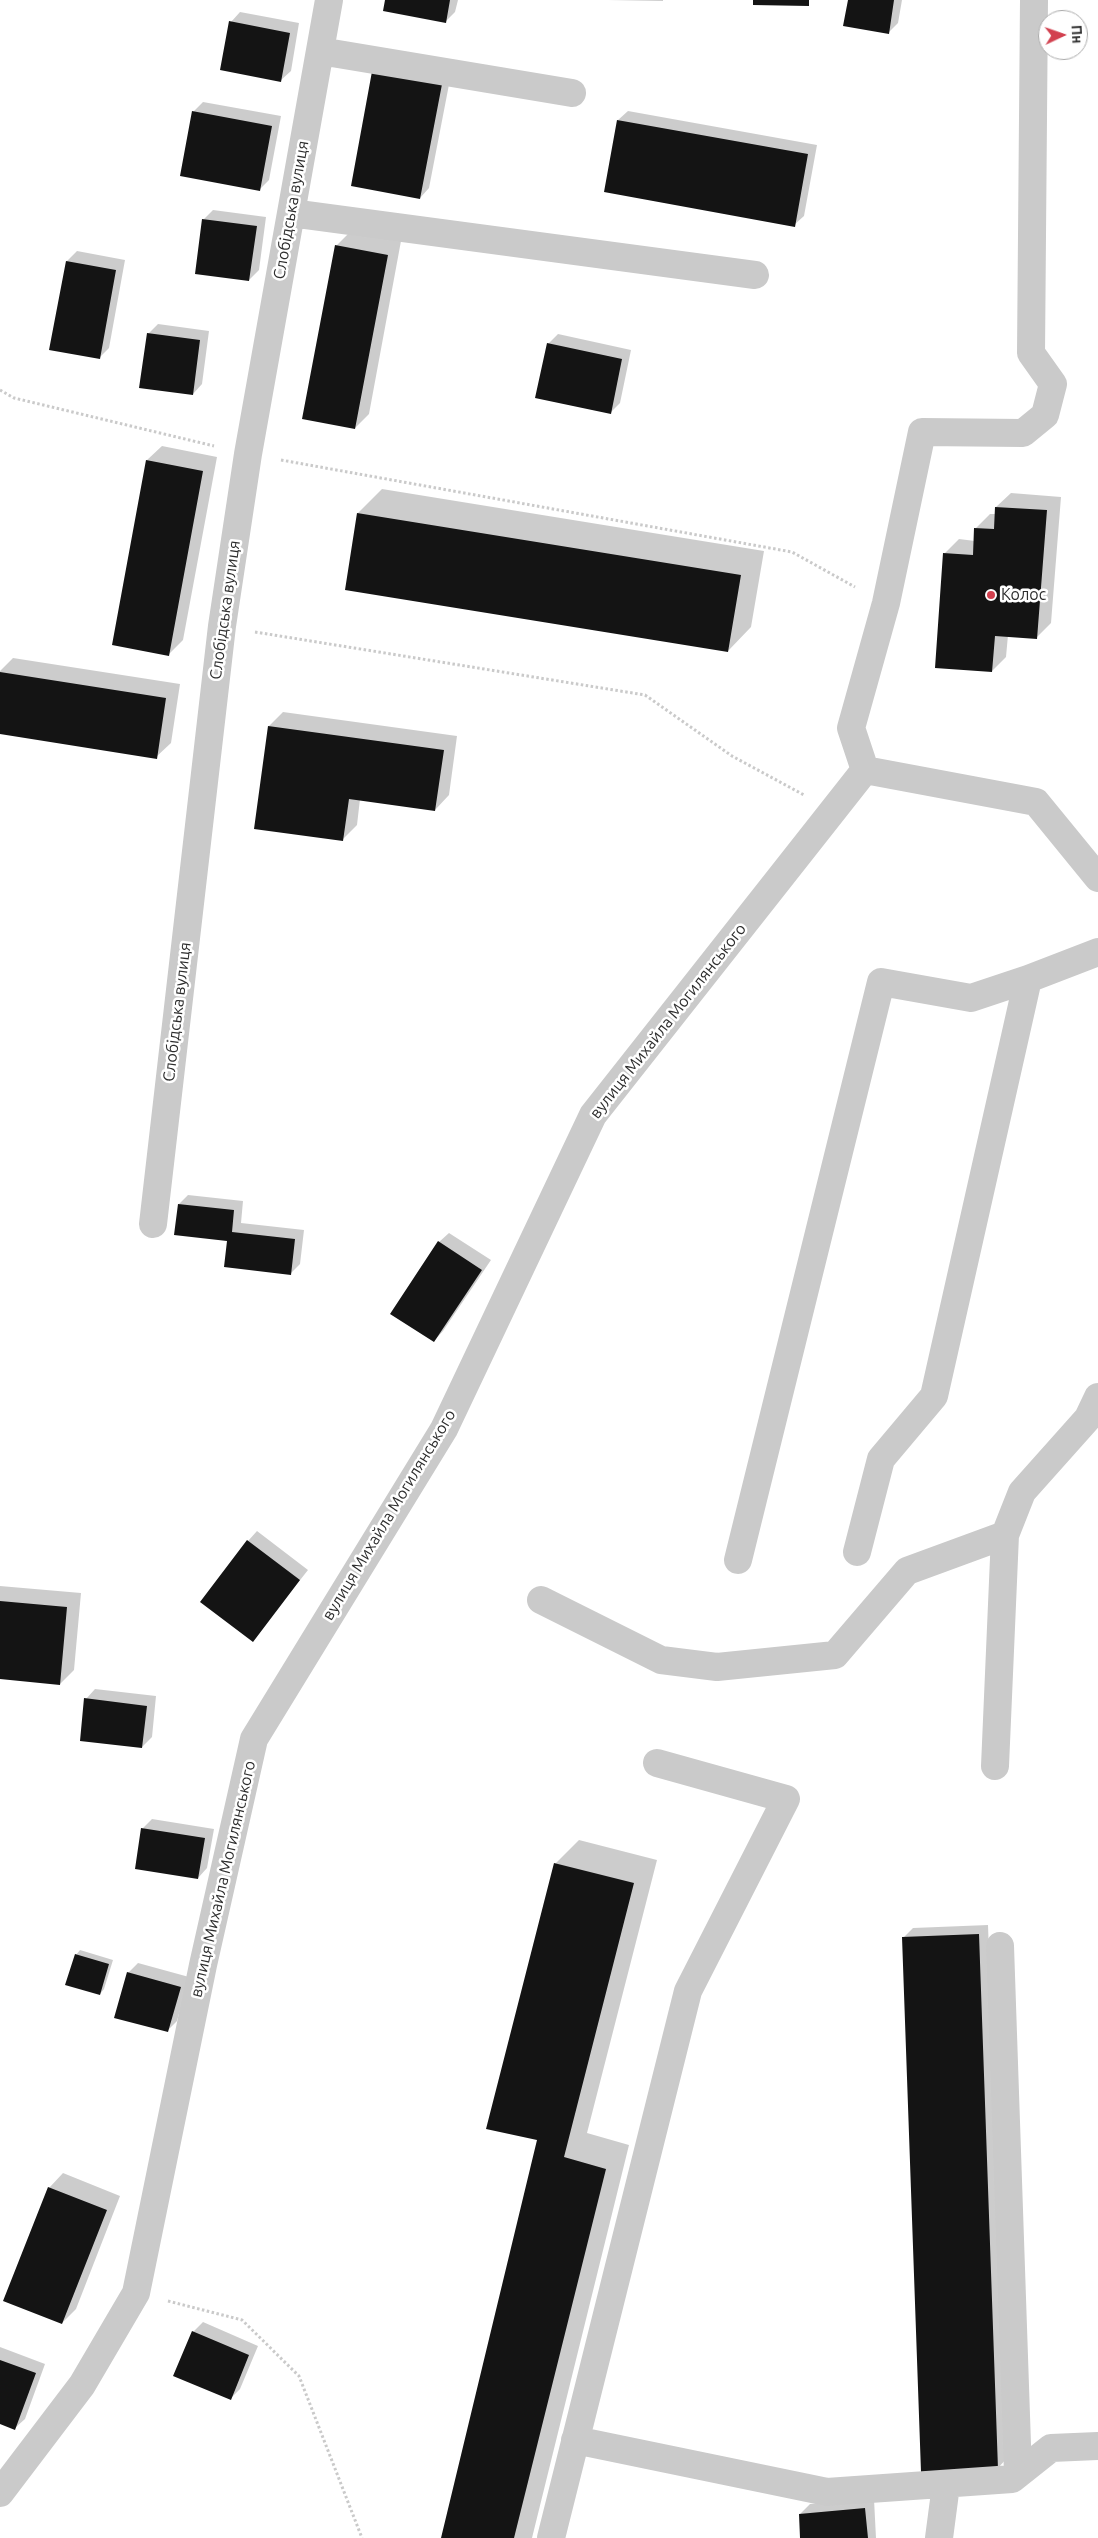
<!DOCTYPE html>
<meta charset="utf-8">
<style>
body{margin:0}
#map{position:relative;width:1098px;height:2538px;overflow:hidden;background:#fff;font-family:Ubuntu,sans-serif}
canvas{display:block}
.north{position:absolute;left:1038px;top:10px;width:50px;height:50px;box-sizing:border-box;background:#fff;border:1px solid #ababab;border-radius:50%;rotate:87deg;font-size:14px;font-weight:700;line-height:20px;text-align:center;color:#2d2d2d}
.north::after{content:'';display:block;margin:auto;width:18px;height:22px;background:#d2414f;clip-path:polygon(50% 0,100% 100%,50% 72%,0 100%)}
</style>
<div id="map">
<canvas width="1098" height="2538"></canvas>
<div class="north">Пн</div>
</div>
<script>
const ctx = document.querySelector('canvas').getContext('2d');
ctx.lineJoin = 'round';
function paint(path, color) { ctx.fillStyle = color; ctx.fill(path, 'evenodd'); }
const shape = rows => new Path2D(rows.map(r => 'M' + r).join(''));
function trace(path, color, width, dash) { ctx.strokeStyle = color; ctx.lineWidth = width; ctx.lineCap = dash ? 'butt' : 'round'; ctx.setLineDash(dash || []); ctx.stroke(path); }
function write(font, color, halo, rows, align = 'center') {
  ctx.font = font + ' Ubuntu,sans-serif'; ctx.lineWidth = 5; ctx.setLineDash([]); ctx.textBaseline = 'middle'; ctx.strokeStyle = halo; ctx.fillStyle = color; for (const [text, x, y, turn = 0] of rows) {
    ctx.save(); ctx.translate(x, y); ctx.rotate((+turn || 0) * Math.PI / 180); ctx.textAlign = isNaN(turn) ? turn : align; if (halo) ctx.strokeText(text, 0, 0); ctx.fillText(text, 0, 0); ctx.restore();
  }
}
const shadow = shape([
 [387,0,458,0,455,12,446,21],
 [608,0,663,0,663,1],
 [849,0,902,0,898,23,888,33],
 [240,12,299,23,291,71,281,80,231,22],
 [452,69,429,188,420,198,352,185],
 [203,102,281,116,269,180,259,190,193,112],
 [628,111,817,145,804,216,794,225,618,120],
 [213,210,266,217,259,270,249,280,204,219],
 [350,232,401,241,369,414,355,428,336,246],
 [77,251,125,260,109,348,99,358,50,349,67,261],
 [158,324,209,331,202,384,193,394,148,334],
 [558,334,631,350,620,403,610,413,548,344],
 [162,446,217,457,183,640,169,654,147,460],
 [382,489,764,551,751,627,728,651,346,589,358,513],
 [1011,493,1061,497,1051,623,1037,637,1008,635,1006,657,992,671,945,553,959,539,975,541,976,528,990,514,996,514,996,507],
 [13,658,180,684,171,743,156,757,0,733,0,671],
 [283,712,457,736,449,795,435,810,360,799,357,825,343,839,269,726],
 [188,1195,243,1201,241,1223,304,1230,300,1264,290,1274,228,1240,179,1204],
 [449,1233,491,1260,443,1331,434,1341,439,1242],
 [257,1531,308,1570,252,1641,248,1541],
 [0,1586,81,1593,74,1670,60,1684,0,1678],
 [95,1689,156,1696,152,1737,142,1747,86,1699],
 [152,1819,214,1829,207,1868,198,1878,143,1828],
 [579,1840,657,1860,587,2133,629,2145,532,2538,443,2538,539,2139,555,1864],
 [988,1925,1007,2458,998,2468,903,1938,913,1928],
 [80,1950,113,1960,104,1989,100,1994,76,1955],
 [138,1963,189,1977,177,2021,167,2031,128,1973],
 [63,2173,120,2196,76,2309,62,2323,49,2188],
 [203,2322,258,2346,240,2389,230,2399,193,2332],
 [0,2347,45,2364,25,2419,15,2428,0,2423],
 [874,2499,876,2538,801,2538,800,2514,810,2504]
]);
const building = shape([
 [385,0,450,0,446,23,383,11],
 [753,0,809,0,809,6,753,5],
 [848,0,894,0,889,34,843,26],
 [229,21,290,33,281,82,220,70],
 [373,66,443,79,420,199,351,186],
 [192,111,272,126,260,191,180,176],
 [617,120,808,154,795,227,604,192],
 [202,219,257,226,249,281,195,274],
 [335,245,388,255,355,429,302,419],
 [66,261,116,270,100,359,49,350],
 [147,333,200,340,193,395,139,388],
 [547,343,622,359,611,414,535,398],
 [146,460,203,471,169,656,112,645],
 [995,507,1047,510,1037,639,995,636,992,672,935,668,943,553,973,555,974,528,994,529],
 [357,513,741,575,728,652,345,590],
 [0,672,166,698,157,759,0,734],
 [268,726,444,750,435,811,349,799,343,841,254,829],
 [178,1204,234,1210,232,1232,295,1239,291,1275,224,1267,227,1241,174,1235],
 [438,1241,482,1270,434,1342,390,1314],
 [247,1540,300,1580,253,1642,200,1602],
 [0,1601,67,1607,60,1685,0,1679],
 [84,1698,147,1706,142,1748,80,1741],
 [141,1828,205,1838,198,1879,135,1869],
 [554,1863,634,1883,564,2157,606,2169,514,2538,441,2538,537,2140,486,2129],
 [979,1934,998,2469,921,2472,902,1937],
 [75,1954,109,1964,100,1995,65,1985],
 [127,1972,181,1987,168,2032,114,2018],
 [48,2187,107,2210,62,2324,3,2301],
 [192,2331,249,2355,231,2400,173,2376],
 [0,2360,36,2373,15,2430,0,2424],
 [865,2508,868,2538,800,2538,799,2514]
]);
const path = shape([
 [0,390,14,398,214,446],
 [281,460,792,552,855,587],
 [255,632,645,695,732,756,804,795],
 [168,2301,242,2320,299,2376,362,2538]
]);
const minor = shape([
 [320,51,572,93],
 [291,213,755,275],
 [865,770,851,728,886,603,922,432,1023,433,1045,415,1053,384,1031,353,1034,0],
 [153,1224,222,626,248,454,329,0],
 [857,1552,881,1459,934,1396,1028,979,1098,952],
 [738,1560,881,982,971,998,1028,979],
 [541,1600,661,1660,717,1667,835,1655,907,1571,1005,1535],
 [995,1766,1005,1535,1022,1492,1088,1418,1098,1397],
 [1000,1946,1018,2474],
 [575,2440,827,2492,1012,2479,1051,2448,1098,2446],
 [0,2493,82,2385,136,2293,203,1965,254,1739,444,1429,593,1115,865,770,1036,802,1098,878],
 [551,2538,688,1991,786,1799,657,1763],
 [939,2538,946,2485]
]);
const markers = [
 [991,595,5,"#d2414f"]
];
const streetNames = [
 ["Слобідська вулиця",291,210,-80],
 ["Слобідська вулиця",225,610,-82],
 ["Слобідська вулиця",177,1012,-83],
 ["вулиця Михайла Могилянського",668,1021,-52],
 ["вулиця Михайла Могилянського",389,1515,-59],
 ["вулиця Михайла Могилянського",223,1879,-77]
];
const poiNames = [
 ["Колос",1001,595]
];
paint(shadow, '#0003');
paint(building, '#141414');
trace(path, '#cacaca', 3, [2.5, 2.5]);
trace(minor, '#cacaca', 28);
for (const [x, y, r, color] of markers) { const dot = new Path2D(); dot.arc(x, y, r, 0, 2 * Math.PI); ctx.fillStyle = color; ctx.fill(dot); trace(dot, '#fff', 2); }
write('16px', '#2d2d2d', '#fff', streetNames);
write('16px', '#2d2d2d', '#fff', poiNames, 'left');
</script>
